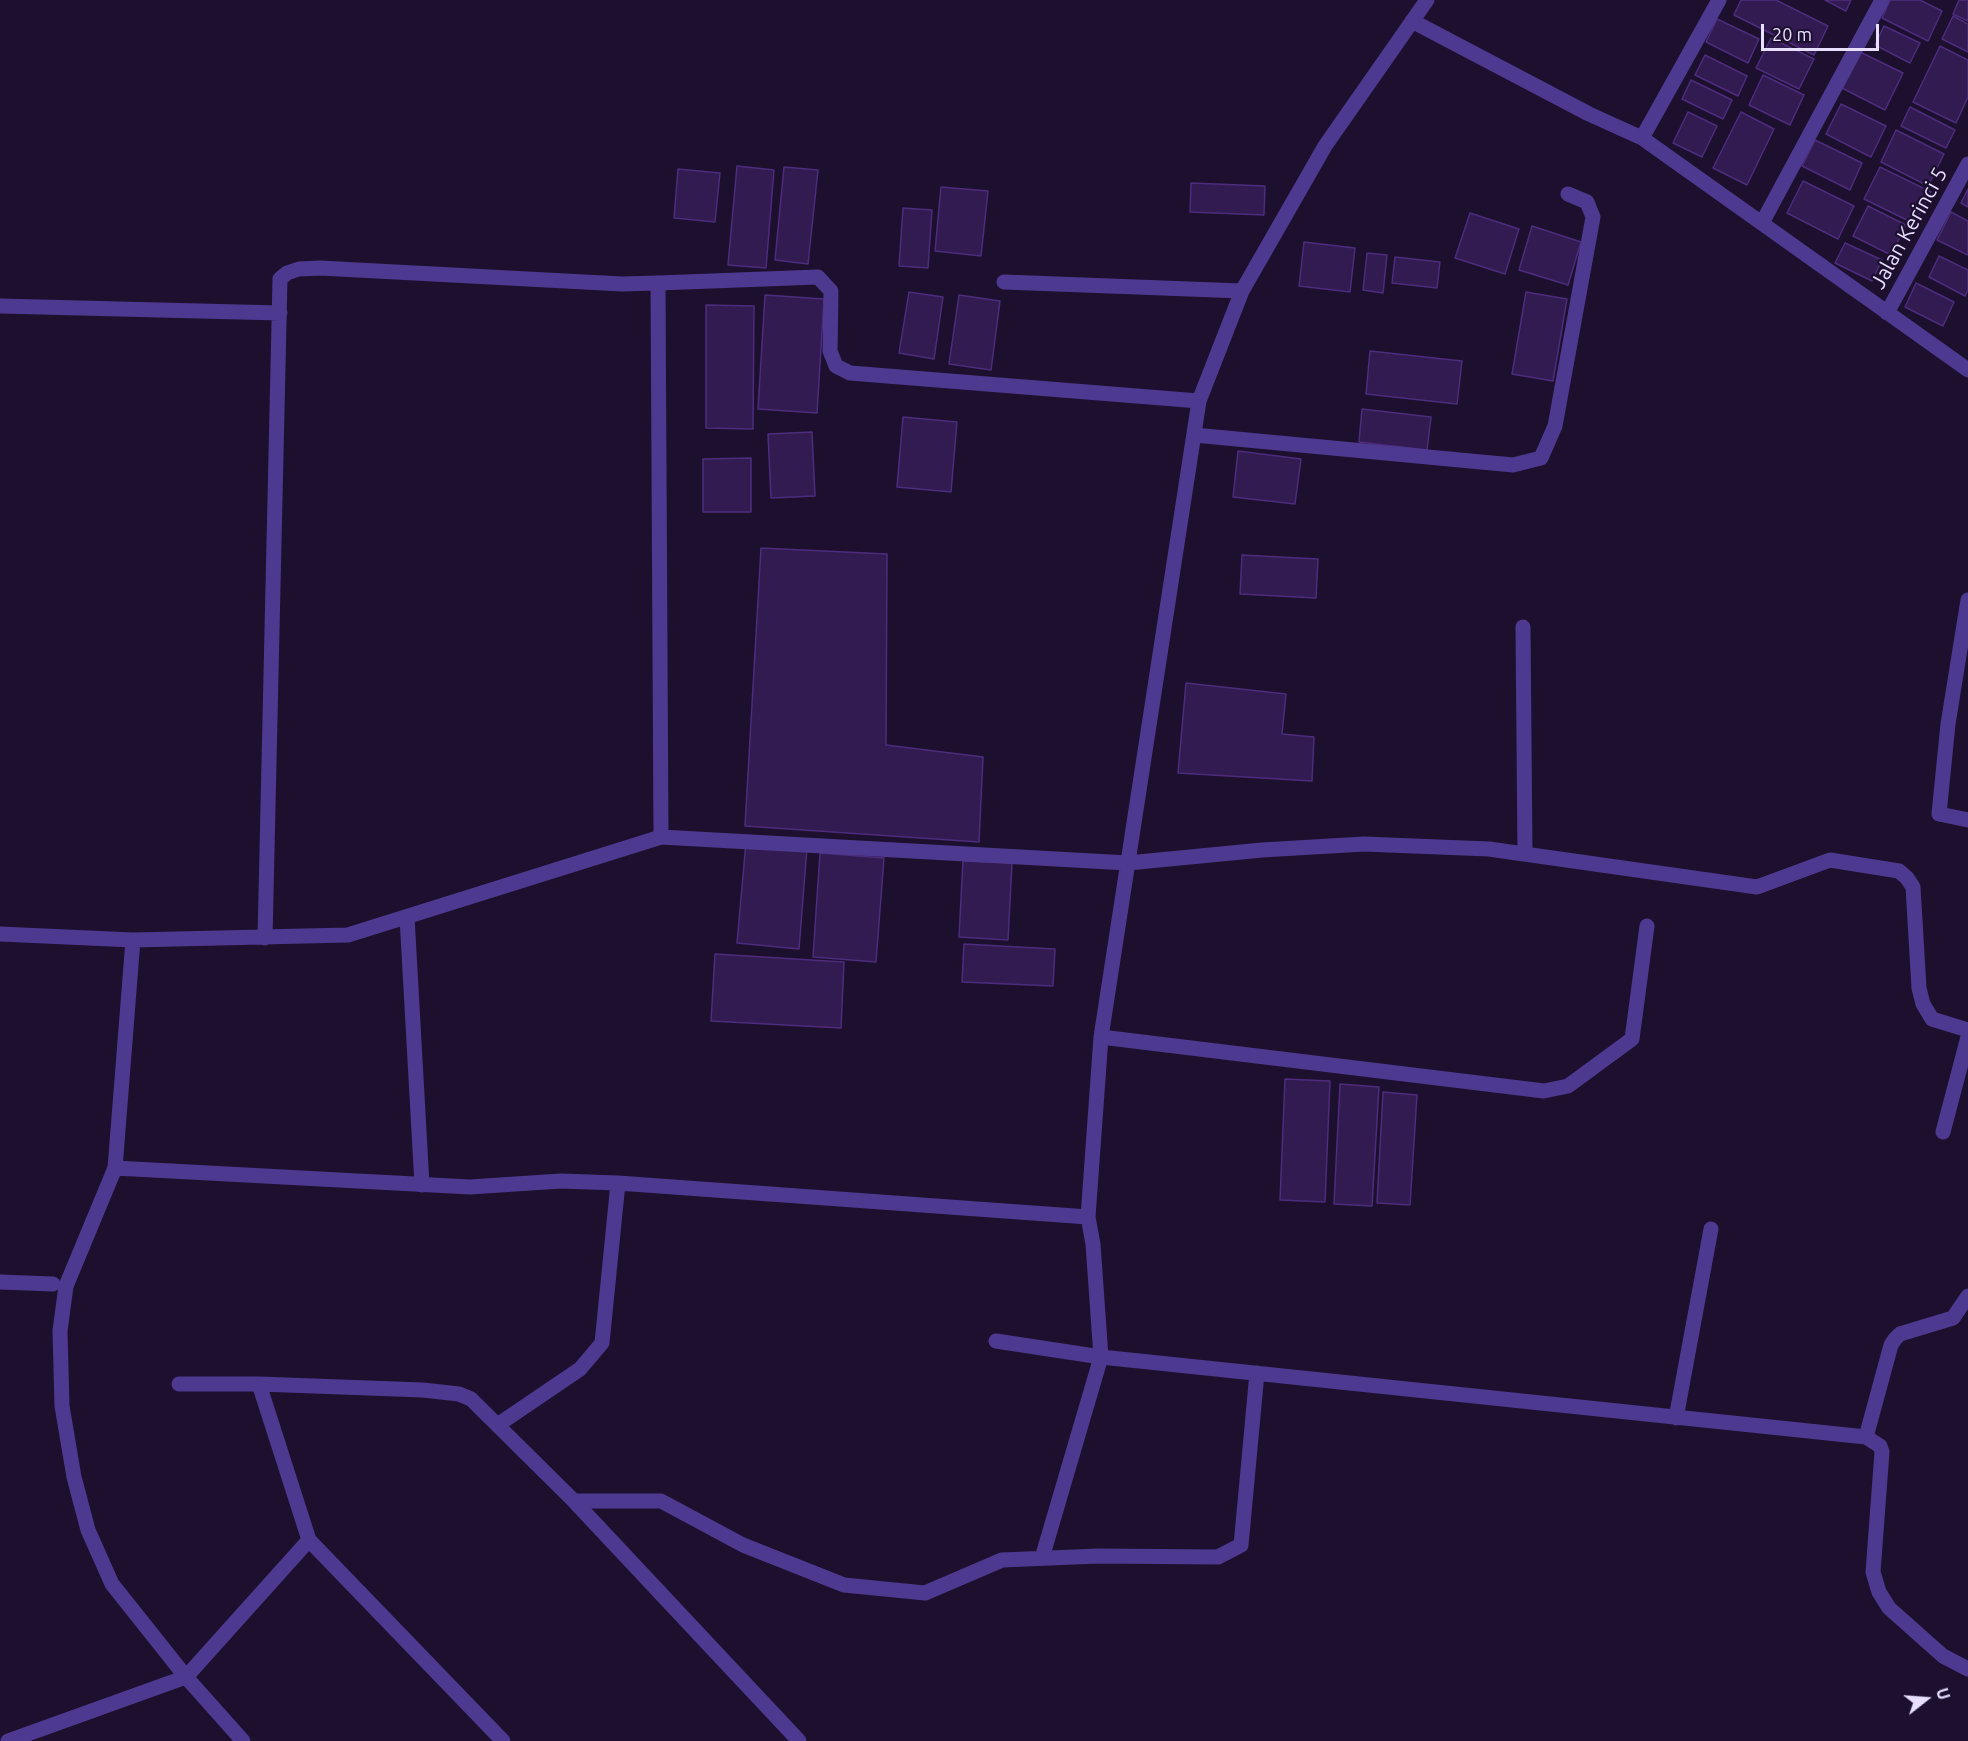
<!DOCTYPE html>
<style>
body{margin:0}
#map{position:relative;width:1968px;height:1741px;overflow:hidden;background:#1c102e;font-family:Ubuntu,sans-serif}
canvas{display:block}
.north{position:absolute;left:1896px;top:1669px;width:60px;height:60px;-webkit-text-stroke:4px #1c102e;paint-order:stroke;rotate:73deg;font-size:16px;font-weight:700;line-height:24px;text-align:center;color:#e8deff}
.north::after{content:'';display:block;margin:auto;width:21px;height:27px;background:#e8deff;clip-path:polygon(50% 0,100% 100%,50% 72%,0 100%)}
.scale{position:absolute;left:1761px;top:24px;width:118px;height:27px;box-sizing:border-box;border:3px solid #e8deff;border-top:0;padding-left:8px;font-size:18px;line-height:21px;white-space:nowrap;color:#e8deff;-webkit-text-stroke:4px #1c102e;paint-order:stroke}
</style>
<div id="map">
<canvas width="1968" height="1741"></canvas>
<div class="north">U</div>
<div class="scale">20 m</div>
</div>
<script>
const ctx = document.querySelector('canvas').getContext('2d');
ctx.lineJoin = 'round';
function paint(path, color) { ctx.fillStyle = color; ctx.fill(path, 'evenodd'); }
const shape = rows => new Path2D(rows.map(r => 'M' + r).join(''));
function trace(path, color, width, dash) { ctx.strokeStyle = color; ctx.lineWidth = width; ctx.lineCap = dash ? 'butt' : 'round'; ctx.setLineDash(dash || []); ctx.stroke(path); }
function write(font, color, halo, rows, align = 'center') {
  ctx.font = font + ' Ubuntu,sans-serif'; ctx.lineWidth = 4.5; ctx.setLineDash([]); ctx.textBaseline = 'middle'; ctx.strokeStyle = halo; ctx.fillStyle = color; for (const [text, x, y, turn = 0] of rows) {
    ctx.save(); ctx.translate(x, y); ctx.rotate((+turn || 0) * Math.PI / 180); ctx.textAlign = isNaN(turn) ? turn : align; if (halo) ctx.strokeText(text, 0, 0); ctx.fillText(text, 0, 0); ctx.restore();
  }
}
const building = shape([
 [1741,0,1776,0,1828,26,1814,55,1734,15,1741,0],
 [1825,0,1851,0,1846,11,1825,0],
 [1890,0,1920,0,1942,11,1928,41,1882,18,1890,0],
 [1959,0,1968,0,1968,21,1953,14,1959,0],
 [1953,16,1968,24,1968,52,1942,39,1953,16],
 [1717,19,1759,39,1748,63,1706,42,1717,19],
 [1884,26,1920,43,1910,63,1875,45,1884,26],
 [1771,38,1814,59,1799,89,1756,68,1771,38],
 [1940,46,1968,60,1968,97,1956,123,1913,102,1940,46],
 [1856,50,1903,73,1885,110,1838,86,1856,50],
 [1705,55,1747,76,1738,96,1695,75,1705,55],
 [1763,75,1804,95,1790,125,1749,105,1763,75],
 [1691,80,1732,100,1723,119,1682,99,1691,80],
 [1841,104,1886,126,1871,157,1826,134,1841,104],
 [1910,107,1955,130,1946,148,1901,126,1910,107],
 [1688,112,1717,126,1702,157,1673,143,1688,112],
 [1741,112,1774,129,1747,185,1713,168,1741,112],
 [1896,130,1944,154,1928,186,1881,162,1896,130],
 [1815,140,1862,163,1850,190,1802,166,1815,140],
 [737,166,774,170,766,268,728,265,737,166],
 [784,167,818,170,808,264,775,260,784,167],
 [1880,167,1931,192,1915,224,1864,199,1880,167],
 [678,169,720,173,715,222,674,218,678,169],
 [1803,181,1854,206,1838,239,1787,213,1803,181],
 [1191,183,1265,186,1264,215,1190,212,1191,183],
 [941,187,988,191,981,256,935,251,941,187],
 [1968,189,1968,207,1961,203,1968,189],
 [1868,206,1906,225,1891,255,1853,236,1868,206],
 [903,208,932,210,928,268,899,266,903,208],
 [1951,212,1968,221,1968,255,1937,240,1951,212],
 [1470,213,1519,229,1505,274,1455,258,1470,213],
 [1532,226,1581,242,1568,285,1519,270,1532,226],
 [1304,242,1355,248,1350,292,1299,286,1304,242],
 [1845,243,1882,260,1872,281,1835,263,1845,243],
 [1367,253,1387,255,1383,293,1363,290,1367,253],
 [1939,256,1968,270,1968,290,1965,296,1929,277,1939,256],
 [1395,257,1440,262,1437,288,1392,283,1395,257],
 [1916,283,1954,302,1943,326,1905,307,1916,283],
 [909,292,943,297,934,359,899,353,909,292],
 [1526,292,1567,299,1553,381,1512,374,1526,292],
 [765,295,824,299,817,413,758,409,765,295],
 [959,295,1000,301,991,370,949,364,959,295],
 [706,305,754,306,753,429,706,428,706,305],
 [1370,351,1462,361,1457,404,1366,394,1370,351],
 [1362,409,1431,417,1427,450,1359,442,1362,409],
 [903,417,957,422,951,492,897,487,903,417],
 [812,432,815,496,771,498,768,434,812,432],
 [1238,451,1301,459,1295,504,1233,497,1238,451],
 [751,458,751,512,703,512,703,459,751,458],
 [761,548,887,554,886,745,983,757,979,842,745,826,761,548],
 [1242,555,1318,559,1316,598,1240,594,1242,555],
 [1186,683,1286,694,1282,734,1314,737,1312,781,1178,773,1186,683],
 [746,842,807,848,799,949,737,943,746,842],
 [820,853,884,858,876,962,813,957,820,853],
 [963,861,1012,863,1008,940,959,937,963,861],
 [964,944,1055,949,1053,986,962,982,964,944],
 [715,954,844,962,841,1028,711,1021,715,954],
 [1285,1079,1330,1081,1325,1202,1280,1200,1285,1079],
 [1340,1084,1379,1087,1372,1206,1334,1204,1340,1084],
 [1383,1092,1417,1095,1410,1205,1377,1203,1383,1092]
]);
const lane = shape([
 [0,306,280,313],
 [407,917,422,1185],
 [0,934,133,940,348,935,661,837],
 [265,938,280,279,287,273,299,269,320,268,622,284,658,283],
 [115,1168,133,940],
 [0,1282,53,1284]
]);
const street = shape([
 [1412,21,1589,114,1642,138,1968,370],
 [1642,138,1719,0],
 [1762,223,1882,0],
 [1004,282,1242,291],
 [1887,313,1968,164],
 [1199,401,850,373,836,366,830,351,831,291,818,277,658,283,661,837,1128,863,1262,850,1364,844,1489,849,1757,887,1830,860,1899,871,1907,878,1913,887,1919,988,1923,1004,1932,1019,1968,1030],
 [1194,435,1513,465,1541,458,1555,426,1593,217,1587,202,1568,194],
 [1968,600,1948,724,1939,814,1968,820],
 [1523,627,1525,853],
 [1101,1037,1544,1091,1568,1086,1632,1039,1647,926],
 [1943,1132,1968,1037],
 [1088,1217,1093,1244,1101,1357,1866,1437,1880,1446,1882,1452,1873,1572,1879,1592,1889,1608,1943,1656,1968,1669],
 [996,1341,1101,1357,1042,1558],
 [179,1384,259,1384,423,1390,459,1394,471,1399,574,1501,799,1741],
 [259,1384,309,1540],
 [1676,1418,1711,1229],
 [499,1424,580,1369,602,1343,618,1183],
 [1866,1437,1891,1345,1895,1339,1900,1334,1953,1318,1968,1296],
 [574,1501,661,1501,743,1545,844,1585,925,1593,1002,1560,1098,1556,1218,1557,1241,1545,1257,1373],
 [8,1741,186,1677,309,1540,503,1741],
 [243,1741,186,1677,112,1584,88,1530,74,1477,62,1406,60,1331,66,1286,115,1168,470,1187,561,1181,618,1183,1088,1217,1101,1037,1199,401,1242,291,1325,146,1427,0]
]);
const streetNames = [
 ["Jalan Kerinci 5",1909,228,-61]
];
paint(building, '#311b50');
trace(building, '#4d2c7e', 1.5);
trace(lane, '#4e3990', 15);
trace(street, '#4e3990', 15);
write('21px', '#e8deff', '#1c102e', streetNames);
</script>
